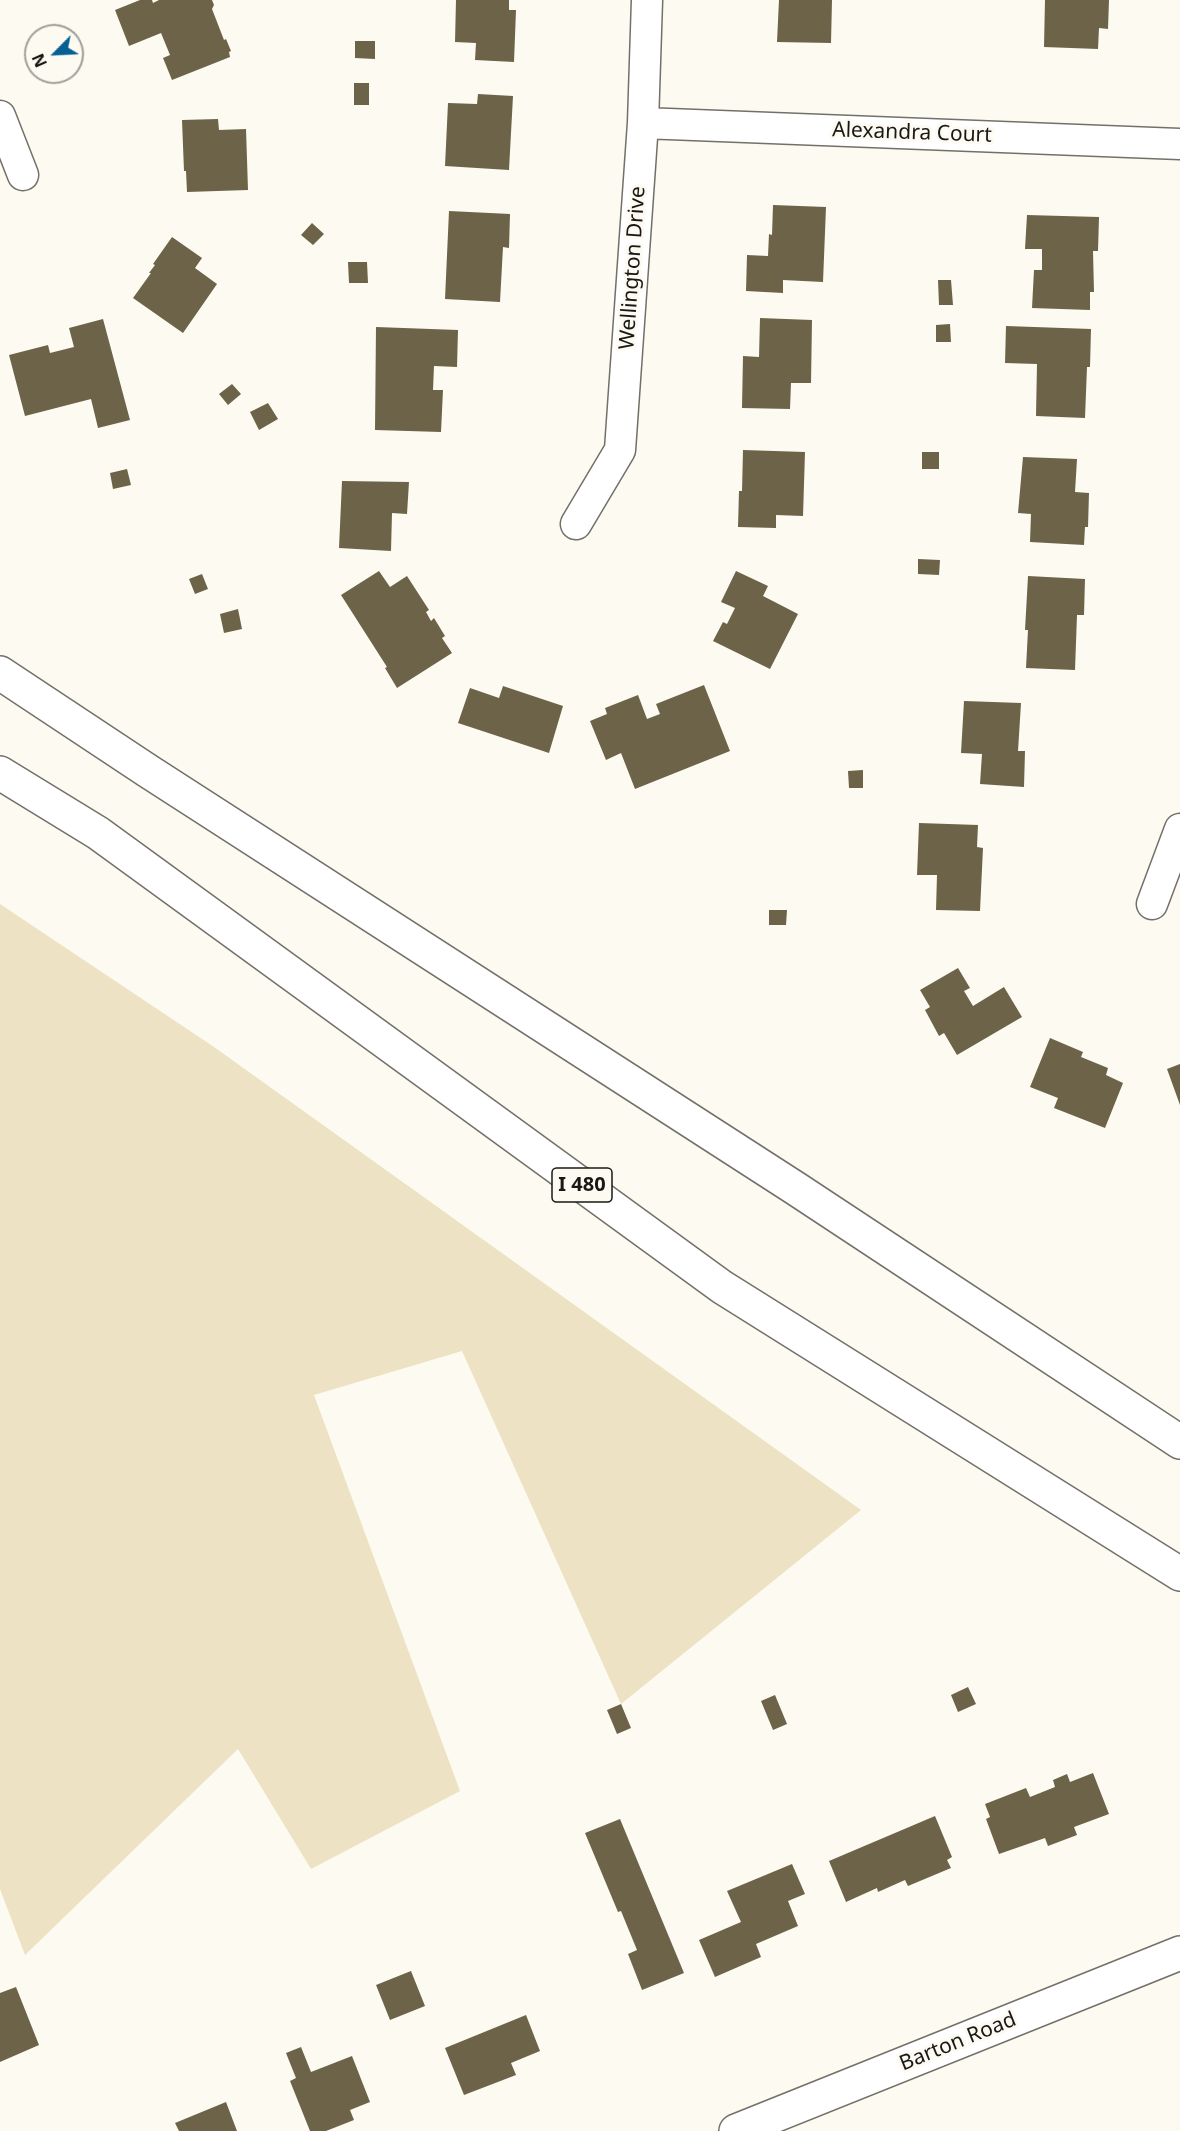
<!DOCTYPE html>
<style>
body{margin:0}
#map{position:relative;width:1180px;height:2131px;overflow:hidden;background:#fcfaf1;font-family:"Noto Sans",sans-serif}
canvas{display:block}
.north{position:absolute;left:24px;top:24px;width:60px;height:60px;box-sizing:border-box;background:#fcfaf1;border:2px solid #a1a099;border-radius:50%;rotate:246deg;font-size:16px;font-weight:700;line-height:24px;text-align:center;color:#191815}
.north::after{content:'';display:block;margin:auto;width:21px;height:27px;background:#066091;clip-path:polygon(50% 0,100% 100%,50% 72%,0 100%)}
</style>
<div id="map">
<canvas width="1180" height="2131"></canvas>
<div class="north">N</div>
</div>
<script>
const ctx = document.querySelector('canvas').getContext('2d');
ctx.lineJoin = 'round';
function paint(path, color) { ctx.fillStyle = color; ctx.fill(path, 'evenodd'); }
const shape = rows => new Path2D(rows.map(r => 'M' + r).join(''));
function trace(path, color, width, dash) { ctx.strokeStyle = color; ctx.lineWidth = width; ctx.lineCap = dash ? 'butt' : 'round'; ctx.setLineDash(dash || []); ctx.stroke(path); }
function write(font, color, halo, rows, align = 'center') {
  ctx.font = font + ' "Noto Sans",sans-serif'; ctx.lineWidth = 6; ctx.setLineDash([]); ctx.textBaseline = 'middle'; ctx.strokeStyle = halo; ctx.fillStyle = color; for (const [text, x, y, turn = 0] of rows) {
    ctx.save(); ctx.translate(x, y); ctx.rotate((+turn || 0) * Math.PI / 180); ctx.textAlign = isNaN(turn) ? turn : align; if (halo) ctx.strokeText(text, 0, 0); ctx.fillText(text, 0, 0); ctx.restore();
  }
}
const green = shape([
 [0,904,214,1047,861,1510,621,1704,462,1351,314,1395,460,1791,311,1869,238,1749,25,1955,0,1889]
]);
const building = shape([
 [140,0,152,0,153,3,159,0,212,0,214,5,212,9,224,40,226,39,231,51,229,52,230,57,172,80,163,58,170,55,161,33,129,46,115,10],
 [456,0,509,0,509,10,516,10,514,62,475,60,476,43,455,42],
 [779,0,832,0,831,43,777,42],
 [1045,0,1109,0,1108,29,1099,28,1098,49,1044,47],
 [355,41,375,41,375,59,355,58],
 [354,83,369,83,369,105,354,105],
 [478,94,513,96,509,170,445,166,448,103,477,104],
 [218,119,219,130,246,129,248,190,187,192,186,171,184,171,182,120],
 [773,205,826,207,823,282,783,280,783,293,746,291,747,255,768,256,769,234,772,235],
 [449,211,510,214,509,248,503,247,500,302,445,299],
 [1027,215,1099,217,1098,251,1093,251,1094,292,1090,292,1090,310,1032,308,1034,270,1042,270,1042,249,1025,249],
 [312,223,324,234,313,245,301,235],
 [172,237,202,258,195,268,217,284,183,333,133,298,151,273,149,273,155,265,153,264],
 [348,262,367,262,368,283,349,283],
 [938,280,951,280,953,305,939,305],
 [760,318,812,320,811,383,791,383,790,409,742,408,743,356,759,357],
 [103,319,130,420,98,428,91,399,25,416,9,355,48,345,50,353,74,347,69,328],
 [950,324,951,342,936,342,936,325],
 [1006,326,1091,329,1090,367,1087,367,1085,418,1036,416,1037,364,1005,363],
 [376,327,458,330,457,367,434,366,433,390,443,390,441,432,375,430],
 [232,384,241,394,228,405,219,394],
 [268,403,278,419,259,430,250,412],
 [743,450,805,452,803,516,776,515,776,528,738,527,739,491,742,491],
 [922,452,939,452,939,469,922,469],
 [1023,457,1077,459,1075,492,1089,493,1088,527,1085,527,1084,545,1030,542,1031,514,1018,513],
 [127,469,131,485,113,489,110,473],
 [342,481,409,482,407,514,392,513,391,551,339,548],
 [918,559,940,560,939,575,918,574],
 [379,571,390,587,407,576,429,610,426,612,431,621,434,618,445,636,442,638,452,653,397,688,385,668,387,667,341,595],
 [736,571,768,586,763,596,798,614,770,669,713,641,723,622,727,624,735,608,721,602],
 [202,574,208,589,195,594,189,579],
 [1028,576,1085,579,1084,615,1077,615,1075,670,1026,668,1028,630,1025,630],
 [238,609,242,629,224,633,220,614],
 [704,685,730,751,635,789,621,753,606,760,590,721,607,714,605,708,638,695,647,719,660,714,656,704],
 [503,686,563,706,549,753,458,723,470,688,499,698],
 [964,701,1021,703,1018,751,1025,751,1024,787,980,784,982,754,961,753],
 [863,770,863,788,849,788,848,771],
 [919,823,978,825,977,847,983,848,980,911,936,910,937,875,917,875],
 [769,910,787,910,786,925,769,925],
 [958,968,970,988,964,991,973,1006,1004,987,1022,1017,957,1055,944,1033,939,1036,925,1010,930,1007,920,990],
 [1050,1038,1083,1052,1081,1057,1108,1068,1106,1075,1123,1083,1105,1128,1054,1108,1058,1098,1030,1087],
 [1180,1064,1180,1105,1167,1069],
 [968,1687,976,1704,958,1712,951,1695],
 [775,1695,787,1724,773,1730,761,1701],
 [621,1704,631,1728,617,1734,607,1710],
 [1093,1773,1109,1814,1074,1827,1077,1835,1048,1846,1045,1838,999,1854,986,1819,990,1817,985,1804,1026,1788,1030,1797,1055,1787,1053,1780,1067,1774,1070,1782],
 [935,1816,952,1857,947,1860,951,1868,908,1886,905,1880,878,1892,877,1888,846,1902,829,1861],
 [620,1819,684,1973,642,1990,628,1954,637,1950,621,1911,618,1912,585,1833],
 [792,1864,805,1894,788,1901,798,1926,756,1944,761,1957,715,1977,699,1940,741,1922,727,1891],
 [411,1971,425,2006,390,2020,376,1985],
 [16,1987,39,2045,0,2062,0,1993],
 [526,2015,540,2051,511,2063,516,2075,464,2095,445,2048],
 [301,2047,311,2072,352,2056,370,2102,350,2110,354,2120,326,2131,310,2131,290,2081,296,2078,286,2053],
 [226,2102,237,2131,179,2131,175,2123]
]);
const street = shape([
 [0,116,23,175],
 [643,123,1180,144],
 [576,524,620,450,643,123,647,0],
 [1152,904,1180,829]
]);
const secondary = shape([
 [736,2131,1180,1953]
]);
const highway = shape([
 [0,673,148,771,795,1188,1180,1442],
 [0,773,98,833,722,1287,1180,1574]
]);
const shields = [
 [582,1185,60]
];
const shieldNames = [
 ["I 480",582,1185]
];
const streetNames = [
 ["Alexandra Court",912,133,2],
 ["Wellington Drive",633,268,-86],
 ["Barton Road",958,2042,-22]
];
paint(green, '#ede2c3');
paint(building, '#6c6348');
trace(street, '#737069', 33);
trace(secondary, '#737069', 36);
trace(highway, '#737069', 36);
trace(street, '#fff', 30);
trace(secondary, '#fff', 33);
trace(highway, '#fff', 33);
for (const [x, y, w] of shields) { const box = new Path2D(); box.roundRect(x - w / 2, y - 17, w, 34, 4.5); ctx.fillStyle = '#fcfaf1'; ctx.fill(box); trace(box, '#191815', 1.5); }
write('bold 20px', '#191815', null, shieldNames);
write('21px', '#191815', '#fcfaf1', streetNames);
</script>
